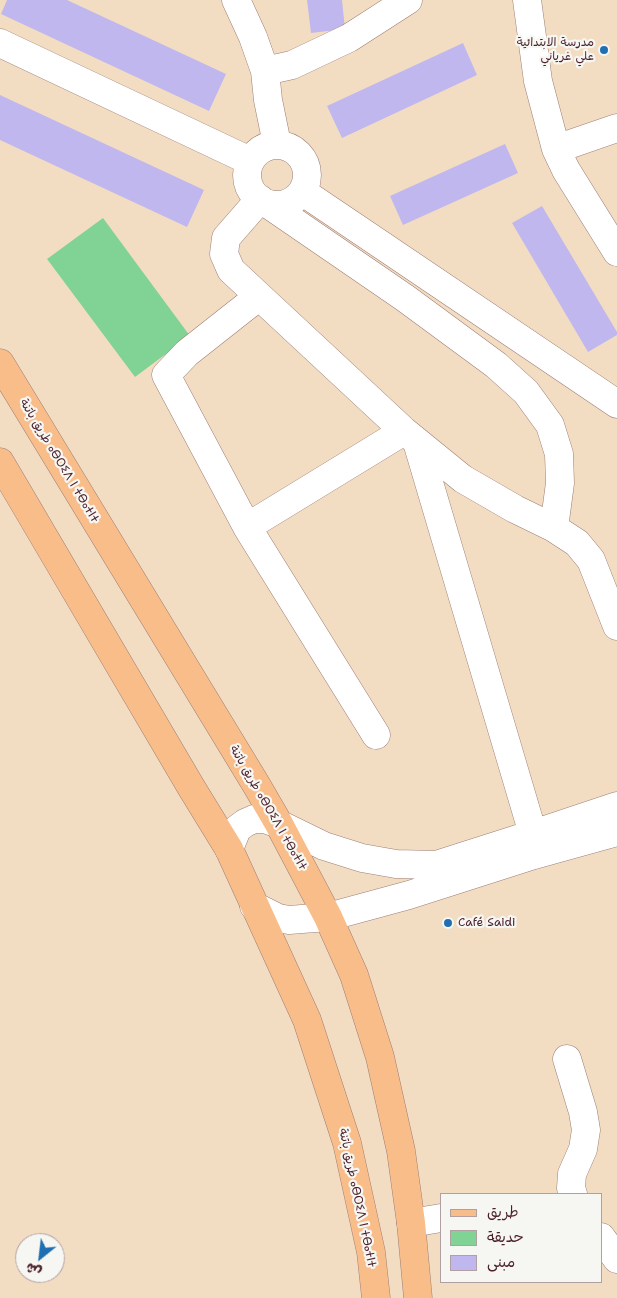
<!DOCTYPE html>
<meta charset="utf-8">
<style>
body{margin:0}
#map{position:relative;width:617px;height:1298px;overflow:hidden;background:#f3ddc2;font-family:"Shantell Sans","Playpen Sans Arabic",sans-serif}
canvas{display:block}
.legend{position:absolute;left:440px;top:1193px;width:162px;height:90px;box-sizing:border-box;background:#f6f6f2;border:1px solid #b1a0a2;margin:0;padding:6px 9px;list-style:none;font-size:15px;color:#4a1f2b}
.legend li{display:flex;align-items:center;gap:10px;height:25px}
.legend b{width:25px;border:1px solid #b1a0a2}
.north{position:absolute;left:15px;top:1233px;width:50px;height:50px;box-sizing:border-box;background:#f6f6f2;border:1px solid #b1a0a2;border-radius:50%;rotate:209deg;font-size:14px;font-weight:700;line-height:20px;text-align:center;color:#4a1f2b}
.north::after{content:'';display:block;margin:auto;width:18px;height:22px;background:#1f6fb2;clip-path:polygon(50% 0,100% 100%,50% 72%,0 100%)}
</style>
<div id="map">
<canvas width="617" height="1298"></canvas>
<ul class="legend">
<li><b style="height:6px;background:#f8bd89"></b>طريق</li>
<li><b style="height:14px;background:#81d395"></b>حديقة</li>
<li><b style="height:14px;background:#c0b7ee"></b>مبنى</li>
</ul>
<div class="north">ش</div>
</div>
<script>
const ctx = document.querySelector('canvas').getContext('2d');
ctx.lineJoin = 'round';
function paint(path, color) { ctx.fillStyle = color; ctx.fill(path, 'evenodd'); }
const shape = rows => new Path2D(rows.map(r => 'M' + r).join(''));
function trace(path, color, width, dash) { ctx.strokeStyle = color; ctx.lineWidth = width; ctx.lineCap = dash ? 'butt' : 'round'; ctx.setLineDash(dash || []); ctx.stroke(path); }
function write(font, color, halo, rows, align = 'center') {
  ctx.font = font + ' "Shantell Sans","Playpen Sans Arabic","Noto Sans Tifinagh",sans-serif'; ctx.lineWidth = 4.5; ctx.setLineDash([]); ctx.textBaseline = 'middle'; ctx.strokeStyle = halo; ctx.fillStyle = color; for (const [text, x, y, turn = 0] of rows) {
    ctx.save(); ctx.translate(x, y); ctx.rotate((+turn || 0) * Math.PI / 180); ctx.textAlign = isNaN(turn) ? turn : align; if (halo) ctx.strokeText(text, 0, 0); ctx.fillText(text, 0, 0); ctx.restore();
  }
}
const green = shape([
 [103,218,190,336,135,377,47,259]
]);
const building = shape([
 [7,0,67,0,226,74,209,111,1,14],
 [307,0,342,0,345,29,311,33],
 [463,43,477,75,342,138,327,106],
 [0,95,204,190,187,227,0,140],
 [505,144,518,173,403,225,390,196],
 [542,206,617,332,617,335,588,352,512,223]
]);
const minor = shape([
 [236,0,253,37,265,71,268,100,277,144],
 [527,0,538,81,556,149,566,170,617,252],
 [0,43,250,161],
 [265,71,292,65,349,38,408,0],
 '247 175a30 30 0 1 1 60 0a30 30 0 1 1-60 0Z',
 [556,149,617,128],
 [303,192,617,404],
 [260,199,226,238,224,254,231,270,404,431,463,479,515,509,554,528,577,543,591,560,617,626],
 [268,204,405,298,496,365,526,392,550,425,559,454,560,483,554,528],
 [258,297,187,353,166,375,247,527,376,735],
 [417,442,533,834,534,855],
 [247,527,404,431],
 [229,849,237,829,245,823,254,819,265,819,279,824,324,846,362,858,396,864,436,865,533,834,617,806],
 [254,906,278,918,289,920,328,917,409,895,534,855,617,832],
 [567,1059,583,1112,586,1130,583,1149,572,1174,571,1188,573,1194],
 [411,1223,441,1218],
 [601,1237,617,1259]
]);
const major = shape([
 [0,363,257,786,279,824,328,917,354,975,380,1057,401,1151,411,1223,418,1298],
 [0,462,191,787,229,849,307,1020,347,1143,371,1252,376,1298]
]);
const markers = [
 [604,50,5,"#1f6fb2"],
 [448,923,5,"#1f6fb2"]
];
const poiNames = [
 ["مدرسة الابتدائية",594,43],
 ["علي غرياني",594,57],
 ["Café Saidi",458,923,"left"]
];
const streetNames = [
 ["طريق باتنة ⴰⴱⵔⵉⴷ ⵏ ⵜⴱⴰⵜⵏⵜ",59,461,59],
 ["طريق باتنة ⴰⴱⵔⵉⴷ ⵏ ⵜⴱⴰⵜⵏⵜ",268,808,60],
 ["طريق باتنة ⴰⴱⵔⵉⴷ ⵏ ⵜⴱⴰⵜⵏⵜ",357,1198,78]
];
paint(green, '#81d395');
paint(building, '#c0b7ee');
trace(minor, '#9e7e76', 29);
trace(major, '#9e7e76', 29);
trace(minor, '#fff', 28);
trace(major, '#f8bd89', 28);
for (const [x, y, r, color] of markers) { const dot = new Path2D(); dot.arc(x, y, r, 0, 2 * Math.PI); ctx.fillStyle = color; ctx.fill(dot); trace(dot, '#f6f6f2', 2); }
write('12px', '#4a1f2b', '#f6f6f2', poiNames, 'right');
write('12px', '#4a1f2b', '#f6f6f2', streetNames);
</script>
